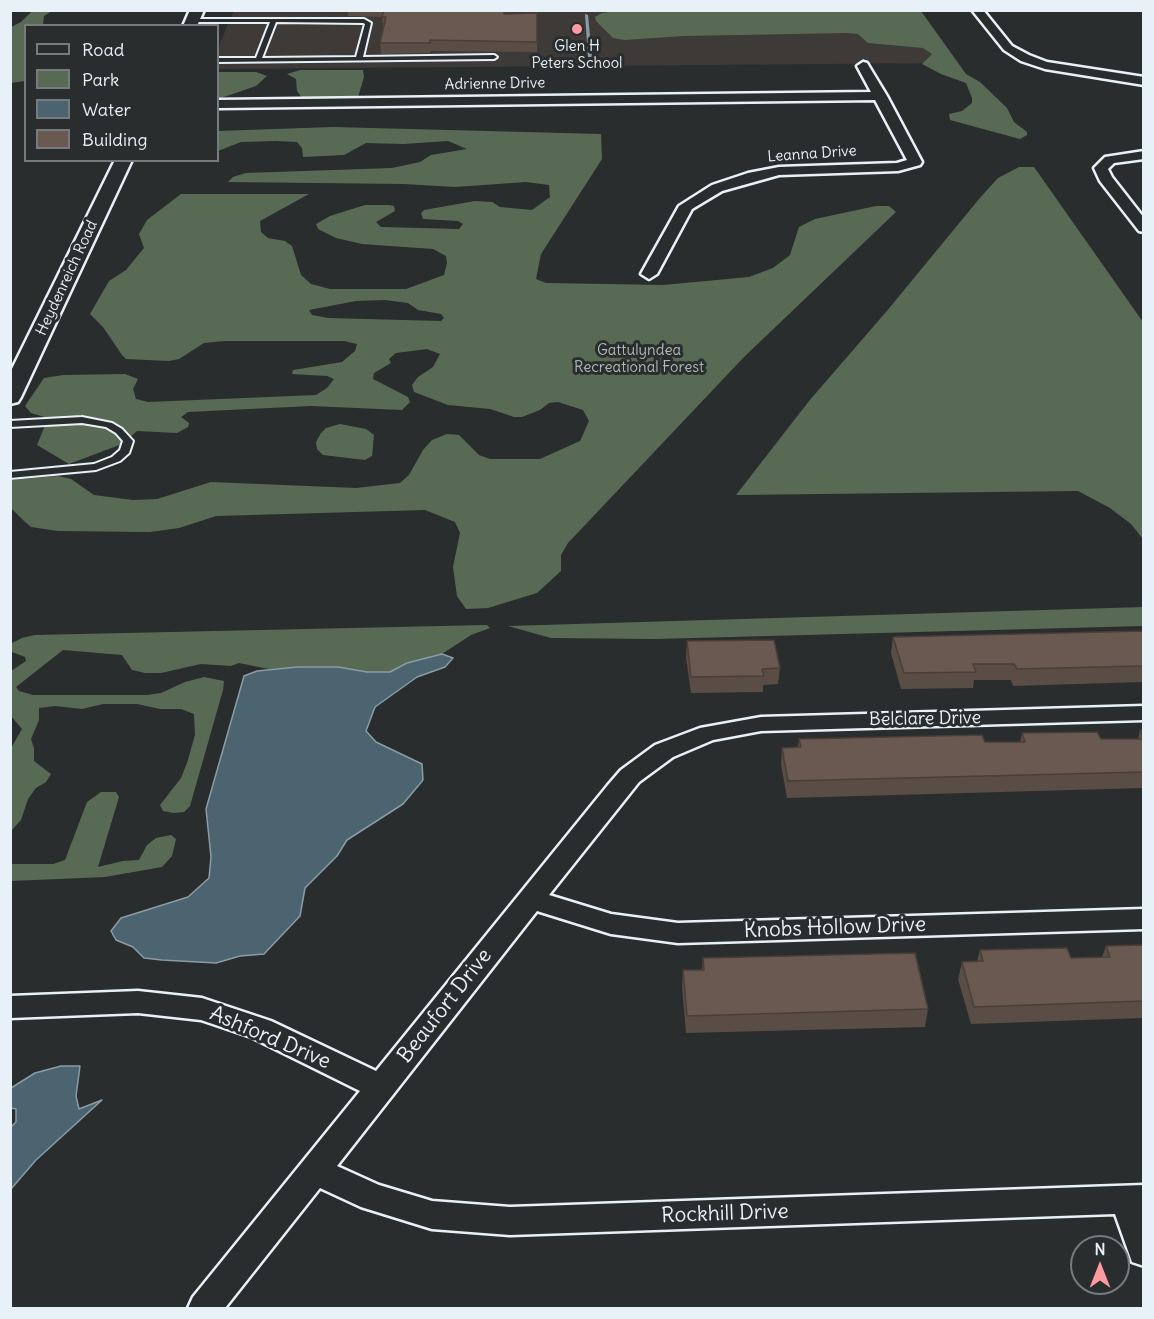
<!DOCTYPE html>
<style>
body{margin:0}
#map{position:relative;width:1154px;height:1319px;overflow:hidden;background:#2a2d2e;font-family:Delius,sans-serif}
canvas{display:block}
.frame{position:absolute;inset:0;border:12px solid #e8f1f8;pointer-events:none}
.legend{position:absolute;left:24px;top:24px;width:195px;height:138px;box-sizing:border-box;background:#2a2d2e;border:2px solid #767b7f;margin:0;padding:8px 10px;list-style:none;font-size:18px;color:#e8f1f8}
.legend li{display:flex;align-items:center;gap:12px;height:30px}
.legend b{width:30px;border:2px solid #767b7f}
.north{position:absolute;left:1070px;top:1235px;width:60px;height:60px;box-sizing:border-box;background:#2a2d2e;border:2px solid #767b7f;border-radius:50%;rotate:0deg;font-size:16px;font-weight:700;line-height:24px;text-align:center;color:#e8f1f8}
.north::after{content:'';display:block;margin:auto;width:21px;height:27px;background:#ff9aa2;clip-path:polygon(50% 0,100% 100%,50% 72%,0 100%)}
</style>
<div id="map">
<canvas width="1154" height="1319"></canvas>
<div class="frame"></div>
<ul class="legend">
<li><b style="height:8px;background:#2a2d2e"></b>Road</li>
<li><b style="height:16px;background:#596a54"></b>Park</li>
<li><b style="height:16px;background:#4b646f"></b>Water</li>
<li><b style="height:16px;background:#695950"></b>Building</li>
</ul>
<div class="north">N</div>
</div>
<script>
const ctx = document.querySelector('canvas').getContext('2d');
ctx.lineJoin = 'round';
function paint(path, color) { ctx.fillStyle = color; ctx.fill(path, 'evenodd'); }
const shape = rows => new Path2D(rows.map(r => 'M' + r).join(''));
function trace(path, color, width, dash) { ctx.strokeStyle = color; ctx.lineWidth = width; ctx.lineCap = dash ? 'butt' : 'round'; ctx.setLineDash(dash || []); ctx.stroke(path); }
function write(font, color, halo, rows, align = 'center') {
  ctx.font = font + ' Delius,sans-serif'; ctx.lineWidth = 6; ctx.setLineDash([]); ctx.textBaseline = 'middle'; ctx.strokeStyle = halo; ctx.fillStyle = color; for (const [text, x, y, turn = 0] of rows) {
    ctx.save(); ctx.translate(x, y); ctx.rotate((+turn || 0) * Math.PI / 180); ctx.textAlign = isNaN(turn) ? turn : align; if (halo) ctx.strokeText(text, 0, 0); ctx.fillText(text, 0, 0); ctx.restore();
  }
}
const built = shape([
 [234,10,916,11,951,63,218,69,218,48]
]);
const green = shape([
 [33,10,52,11,44,16,43,25,26,26,25,81,11,83,11,27,21,22],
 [625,10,921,11,966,74,980,82,1007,108,1014,122,1027,132,1027,135,1020,139,950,120,949,114,962,111,972,103,972,98,966,83,941,74,922,64,932,54,923,48,868,43,858,34,848,33,684,36,624,40,613,38,596,21,595,17,602,13],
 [300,70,363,70,364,77,358,97,302,98,297,91,296,79,287,74],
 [218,72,256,72,267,76,256,86,218,99],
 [333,127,601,134,602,159,541,254,536,279,546,283,663,285,749,277,773,268,790,255,799,227,815,219,876,206,889,206,896,212,744,357,568,543,561,555,561,571,537,593,488,608,466,609,457,596,453,567,460,533,455,522,425,510,216,516,179,528,150,532,58,531,31,527,23,520,11,508,10,480,58,476,71,479,94,495,133,500,157,499,211,482,356,488,400,483,409,475,423,450,432,440,447,434,459,435,479,455,490,459,540,459,580,441,589,421,583,410,558,402,549,403,540,410,522,417,514,417,490,409,448,405,414,392,412,385,418,377,433,367,440,354,427,349,396,353,389,359,391,363,374,373,373,379,408,397,410,402,402,410,311,406,188,412,181,417,189,423,188,427,177,433,137,431,122,444,69,464,37,445,48,418,31,413,25,406,44,378,63,375,125,374,138,379,133,389,136,399,148,402,316,395,327,388,334,379,327,376,292,374,293,370,342,362,355,351,357,344,344,341,224,341,204,343,179,359,169,361,126,359,122,355,103,327,90,314,109,281,126,270,144,248,139,234,147,220,181,194,309,194,260,221,261,232,268,238,285,241,292,246,301,275,311,284,330,289,406,289,444,275,447,263,446,256,433,249,362,244,336,238,318,229,316,224,330,216,365,205,389,205,394,206,395,211,376,222,381,227,459,229,463,224,458,221,423,219,421,213,424,210,475,201,492,202,500,207,532,210,550,197,549,185,526,182,455,187,404,184,228,182,233,177,246,173,392,168,420,162,431,155,467,149,448,141,403,144,366,143,344,155,303,157,302,148,297,142,276,141,241,142,218,151,218,131],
 [385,300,408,303,418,310,441,314,444,318,441,321,328,318,312,315,309,310,356,301],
 [1019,167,1034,167,1143,322,1143,539,1131,524,1110,508,1078,491,736,495,809,401,886,312,979,199,998,178],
 [340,424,366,429,374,435,372,456,365,460,323,455,317,449,316,442,321,433,326,428],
 [1144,607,1143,626,655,639,551,638,508,626],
 [487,625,490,628,471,635,442,654,407,663,391,672,367,672,338,667,269,669,239,663,231,666,201,664,161,673,145,673,132,670,122,655,63,650,16,687,19,691,33,695,147,695,161,693,185,682,204,677,224,681,223,690,190,806,184,812,174,813,163,811,160,805,181,778,187,763,195,735,194,714,181,709,160,709,137,704,103,704,82,709,55,706,39,708,39,720,31,739,34,748,34,761,51,774,46,782,36,788,28,799,21,820,11,831,11,748,22,729,11,716,11,671,26,661,25,657,12,652,10,644,22,638,35,635],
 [101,792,116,792,119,797,98,867,123,861,139,860,147,845,156,838,171,835,176,839,172,856,162,867,105,877,11,881,11,864,53,864,65,860,87,802]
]);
const water = shape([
 [442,654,453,658,445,667,417,677,375,707,366,731,376,742,422,764,423,780,403,804,347,840,337,856,305,888,300,916,264,954,240,956,216,963,162,960,144,958,133,947,116,940,111,931,121,918,188,897,209,878,211,857,206,809,244,676,257,671,297,667,338,667,367,672,390,672,407,663,442,654],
 [61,1066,80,1066,76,1096,79,1109,102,1100,36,1160,11,1189,11,1127,16,1122,16,1109,11,1108,11,1088,35,1073,61,1066]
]);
const stream = shape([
 [585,14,588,15,592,57,590,58,588,57,585,14]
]);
const service = shape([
 [191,19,364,19,371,23,363,57,494,55,497,57,494,59,218,62,218,58,256,58,270,22,193,22,191,19],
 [276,22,363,23,365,24,356,57,262,58,276,22],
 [82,417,112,423,122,429,133,441,129,453,120,461,96,470,10,478,10,472,94,464,112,457,120,450,123,441,116,433,106,427,82,423,10,427,10,421,82,417]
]);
const minor = shape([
 [972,10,983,10,1012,46,1029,55,1047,62,1144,77,1144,85,1045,69,1021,61,1004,50,972,10],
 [863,62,867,63,887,96,922,162,920,165,898,171,779,175,722,191,692,209,657,274,649,279,641,274,679,206,712,185,748,173,779,167,897,163,907,160,875,100,218,108,218,100,871,92,857,66,863,62],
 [1144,151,1144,159,1114,163,1108,169,1112,177,1144,218,1144,232,1139,231,1100,181,1094,168,1105,157,1144,151],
 [1144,706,1144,720,761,731,713,740,673,757,639,782,549,895,611,914,678,923,1144,909,1144,929,678,943,611,934,537,911,337,1166,379,1185,432,1201,510,1207,1144,1185,1144,1266,1132,1262,1115,1214,510,1235,432,1229,361,1207,320,1188,225,1308,188,1308,193,1297,360,1091,251,1037,201,1020,138,1013,10,1018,10,996,138,991,202,998,271,1021,376,1071,608,785,621,770,655,745,700,728,761,717,1144,706]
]);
const tertiary = shape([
 [190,10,204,10,197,26,183,26,190,10],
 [115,160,132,160,21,397,18,402,10,404,10,373,115,160]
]);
const wall = shape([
 [348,10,504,10,504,14,537,13,537,52,431,51,430,53,381,54,380,43,384,27,383,27,382,17,348,16],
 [1143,631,1143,682,1013,686,1011,680,974,680,973,688,901,689,891,653,893,637],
 [687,641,780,668,778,684,763,685,763,692,691,693,686,657],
 [1140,730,1143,730,1143,788,787,798,781,764,782,748,798,747,799,739,985,742,1020,742,1022,733,1101,739,1138,739],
 [1143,945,1143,1018,971,1024,958,979,962,962,977,961,980,950,1071,958,1102,957,1106,946],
 [703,958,928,1009,925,1027,686,1033,682,987,683,970,702,970]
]);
const building = shape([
 [384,10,504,10,504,14,537,13,537,42,430,40,430,43,380,43,386,17,382,17,384,10],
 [1143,631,1143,666,1017,669,1014,664,973,664,976,672,904,673,893,637,1143,631],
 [774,640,780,668,762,669,764,676,691,677,687,641,774,640],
 [1140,730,1143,730,1143,737,1140,730],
 [1097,732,1101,739,1143,739,1143,772,788,781,782,748,801,747,799,739,982,735,985,742,1025,742,1022,733,1097,732],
 [1143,945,1143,1001,974,1007,962,962,983,961,980,950,1067,948,1071,958,1110,957,1106,946,1143,945],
 [915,953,928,1009,687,1016,683,970,704,970,703,958,915,953]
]);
const markers = [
 [577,29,6,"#ff9aa2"]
];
const farPoinames = [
 ["Glen H",577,47],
 ["Peters School",577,64]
];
const farStreetnames = [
 ["Adrienne Drive",495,84,-1],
 ["Leanna Drive",812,154,-4],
 ["Heydenreich Road",67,278,-65]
];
const farParknames = [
 ["Gattulyndea",639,351],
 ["Recreational Forest",639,368]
];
const streetNames = [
 ["Belclare Drive",925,719,-1]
];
const nearStreetnames = [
 ["Knobs Hollow Drive",835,928,-2],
 ["Beaufort Drive",445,1006,-52],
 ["Ashford Drive",270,1038,23],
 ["Rockhill Drive",725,1214,-2]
];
paint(built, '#3d3a38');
paint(green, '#596a54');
paint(water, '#4b646f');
trace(water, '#8a9ca6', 1.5);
paint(stream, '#8a9ca6');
trace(service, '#e8f1f8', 4);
trace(minor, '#e8f1f8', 5);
trace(tertiary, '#e8f1f8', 5);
paint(service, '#2a2d2e');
paint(minor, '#2a2d2e');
paint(tertiary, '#2a2d2e');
paint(wall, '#5a4d45');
paint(building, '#695950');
trace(building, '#4a3e38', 1.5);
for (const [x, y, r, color] of markers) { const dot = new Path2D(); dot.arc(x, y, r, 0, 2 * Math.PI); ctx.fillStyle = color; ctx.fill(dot); trace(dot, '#2a2d2e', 2); }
write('15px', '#e8f1f8', '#2a2d2e', farPoinames);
write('15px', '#e8f1f8', '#2a2d2e', farStreetnames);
write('15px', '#afbbb6', '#2a2d2e', farParknames);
write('18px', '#e8f1f8', '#2a2d2e', streetNames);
write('21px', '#e8f1f8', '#2a2d2e', nearStreetnames);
</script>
